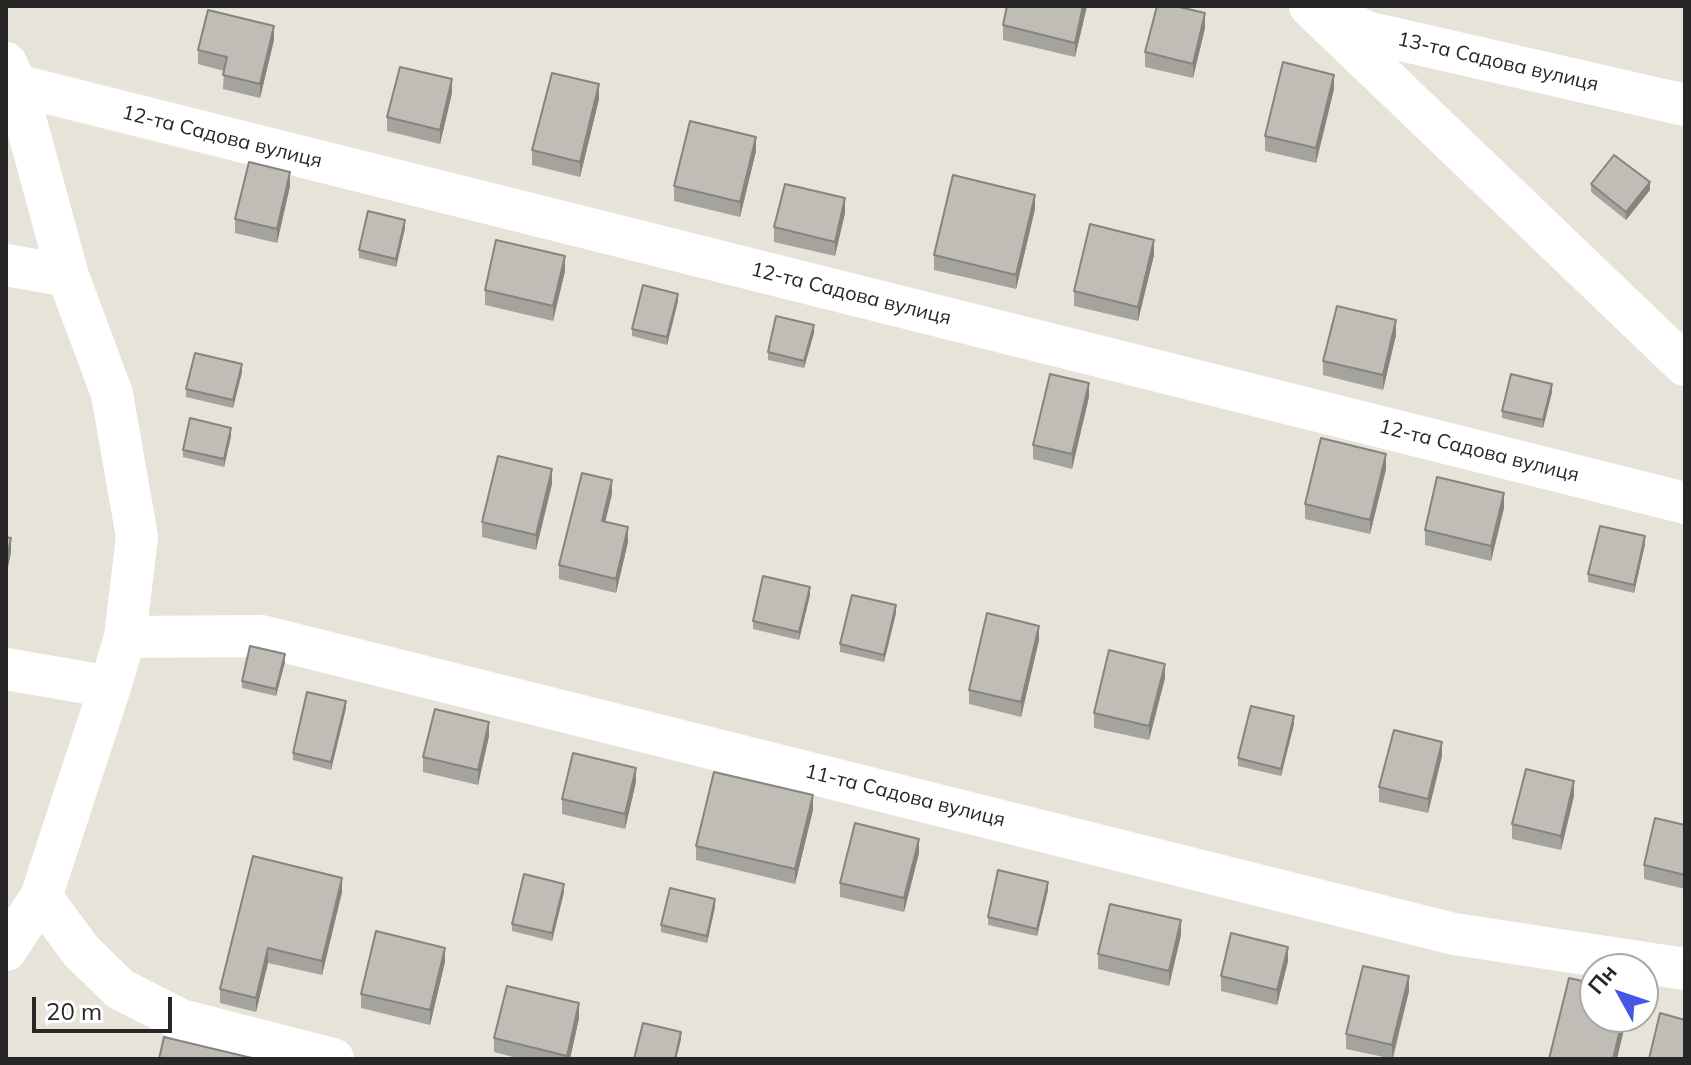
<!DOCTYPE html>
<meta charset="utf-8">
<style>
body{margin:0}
#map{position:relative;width:1691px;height:1065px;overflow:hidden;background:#e8e3d9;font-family:Mulish,sans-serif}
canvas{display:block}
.frame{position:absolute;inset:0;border:8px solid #272727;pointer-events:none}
.north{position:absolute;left:1579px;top:953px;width:80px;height:80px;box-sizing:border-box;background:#fff;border:2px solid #a9a9a9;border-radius:50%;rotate:310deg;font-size:22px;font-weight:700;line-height:32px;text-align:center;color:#272727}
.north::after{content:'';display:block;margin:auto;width:28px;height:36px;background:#4656e9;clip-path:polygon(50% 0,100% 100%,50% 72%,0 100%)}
.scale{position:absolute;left:32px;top:997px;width:140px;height:36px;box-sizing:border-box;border:4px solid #272727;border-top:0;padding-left:10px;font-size:24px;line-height:28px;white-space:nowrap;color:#272727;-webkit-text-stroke:6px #fff;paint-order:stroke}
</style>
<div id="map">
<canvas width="1691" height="1065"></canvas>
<div class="frame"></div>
<div class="north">Пн</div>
<div class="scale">20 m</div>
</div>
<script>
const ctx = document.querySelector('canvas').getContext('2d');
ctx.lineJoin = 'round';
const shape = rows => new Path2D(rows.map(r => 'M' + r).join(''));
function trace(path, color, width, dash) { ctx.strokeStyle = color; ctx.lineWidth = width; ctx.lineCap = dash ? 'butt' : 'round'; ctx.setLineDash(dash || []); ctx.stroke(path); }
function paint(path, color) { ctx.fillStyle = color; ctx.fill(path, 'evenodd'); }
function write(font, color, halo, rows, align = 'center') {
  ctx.font = font + ' Mulish,sans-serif'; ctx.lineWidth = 6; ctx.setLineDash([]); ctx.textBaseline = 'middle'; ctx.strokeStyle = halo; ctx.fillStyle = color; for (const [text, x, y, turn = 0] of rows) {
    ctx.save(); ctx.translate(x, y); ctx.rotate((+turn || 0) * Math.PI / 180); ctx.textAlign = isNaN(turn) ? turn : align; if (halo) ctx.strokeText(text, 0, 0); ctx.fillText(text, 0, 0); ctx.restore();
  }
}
const minor = shape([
 [1310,6,1685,365],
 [1331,14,1366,32,1685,105],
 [16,85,1685,503],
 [6,265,68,276],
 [6,669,110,687,125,637,262,636,1454,934,1685,969],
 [41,897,81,951,120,989,181,1020,333,1059],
 [6,950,41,897,110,687,125,637,137,537,112,394,68,276,16,85,6,63]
]);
const wall = shape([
 [1087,6,1075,57,1003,40,1003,25],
 [1205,28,1193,78,1145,67,1145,52],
 [274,40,260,98,223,89,224,71,198,64,198,50],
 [1334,89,1316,163,1265,151,1265,136],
 [452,93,440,144,387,131,387,117],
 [599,99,580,177,532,165,532,150],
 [756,151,740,217,674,201,674,186],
 [1591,184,1650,190,1626,220,1591,192],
 [290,186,277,243,235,233,235,219],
 [1035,209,1016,289,934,270,934,255],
 [845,213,835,256,774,242,774,227],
 [405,228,396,267,359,258,359,250],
 [1154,255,1138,321,1074,306,1074,291],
 [565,271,553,321,485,305,485,290],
 [678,301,667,345,632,336,632,329],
 [814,333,804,368,768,360,768,352],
 [1396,335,1383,390,1323,375,1323,361],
 [242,372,233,408,186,397,186,389],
 [1552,392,1543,428,1502,418,1502,411],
 [1089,397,1072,469,1033,459,1033,445],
 [231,436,224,467,183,457,183,450],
 [1386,469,1370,534,1305,519,1305,504],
 [552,484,536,550,482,537,482,522],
 [612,494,605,522,628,542,616,593,559,579,559,565],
 [1504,508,1491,561,1425,545,1425,530],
 [1645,544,1634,593,1588,582,1588,574],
 [810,595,799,640,753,629,753,621],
 [896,613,884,662,840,652,840,644],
 [1039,640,1021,717,969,704,969,690],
 [285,662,276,696,242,688,242,681],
 [1165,678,1149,740,1094,728,1094,713],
 [346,708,331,770,293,760,293,753],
 [1294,724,1281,776,1238,766,1238,758],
 [489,736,478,785,423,772,423,757],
 [1442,756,1428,813,1379,802,1379,787],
 [636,782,625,829,562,814,562,799],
 [1574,796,1561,850,1512,839,1512,824],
 [813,810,795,884,696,860,696,846],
 [1685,825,1685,889,1644,879,1644,865],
 [919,853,904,912,840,897,840,883],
 [253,856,342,892,322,975,268,963,256,1012,220,1003,220,989],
 [1048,890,1037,936,988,925,988,917],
 [564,892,552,941,512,931,512,924],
 [715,907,707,943,661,932,661,925],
 [1181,935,1169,986,1098,969,1098,954],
 [1288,961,1277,1005,1221,991,1221,976],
 [445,962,430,1025,361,1008,361,994],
 [1409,991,1393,1059,1346,1049,1346,1034],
 [579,1018,570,1059,521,1059,494,1052,494,1038]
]);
const shadedWall = shape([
 [1083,6,1087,6,1075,57,1075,43],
 [1205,13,1205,28,1193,78,1193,64],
 [274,26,274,40,260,98,260,84],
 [1334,75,1334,89,1316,163,1316,148],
 [452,79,452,93,440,144,440,130],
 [599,84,599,99,580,177,580,162],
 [756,137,756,151,740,217,740,202],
 [290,172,290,186,277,243,277,229],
 [1650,182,1650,190,1626,220,1626,212],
 [1035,195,1035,209,1016,289,1016,275],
 [845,198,845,213,835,256,835,242],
 [405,220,405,228,396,267,396,259],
 [1154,240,1154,255,1138,321,1138,307],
 [565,256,565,271,553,321,553,306],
 [678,294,678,301,667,345,667,337],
 [1396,320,1396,335,1383,390,1383,375],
 [814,325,814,333,804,368,804,361],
 [242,364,242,372,233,408,233,400],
 [1089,383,1089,397,1072,469,1072,454],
 [1552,384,1552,392,1543,428,1543,420],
 [231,428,231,436,224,467,224,459],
 [1386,454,1386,469,1370,534,1370,520],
 [552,469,552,484,536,550,536,535],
 [612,480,612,494,602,535,602,521],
 [1504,493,1504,508,1491,561,1491,546],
 [628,527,628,542,616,593,616,579],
 [1645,536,1645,544,1634,593,1634,585],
 [11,538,11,553,6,577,6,562],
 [810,587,810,595,799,640,799,632],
 [896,605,896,613,884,662,884,655],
 [1039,626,1039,640,1021,717,1021,702],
 [285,654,285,662,276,696,276,689],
 [1165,664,1165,678,1149,740,1149,726],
 [346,701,346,708,331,770,331,762],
 [1294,716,1294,724,1281,776,1281,769],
 [489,722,489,736,478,785,478,770],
 [1442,742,1442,756,1428,813,1428,799],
 [636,768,636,782,625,829,625,814],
 [1574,781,1574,796,1561,850,1561,836],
 [813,795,813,810,795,884,795,869],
 [919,839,919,853,904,912,904,898],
 [342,878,342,892,322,975,322,961],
 [1048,882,1048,890,1037,936,1037,929],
 [564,884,564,892,552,941,552,933],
 [715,899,715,907,707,943,707,936],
 [1181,920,1181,935,1169,986,1169,971],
 [1288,947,1288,961,1277,1005,1277,990],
 [268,948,268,963,256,1012,256,998],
 [445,948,445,962,430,1025,430,1010],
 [1409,976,1409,991,1392,1059,1392,1045],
 [579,1003,579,1018,570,1059,567,1059],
 [1623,1017,1627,1017,1617,1059,1613,1059],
 [681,1032,681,1040,676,1059,675,1059]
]);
const building = shape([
 [1007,6,1083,6,1075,43,1003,25,1007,6],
 [1157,6,1175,6,1205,13,1193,64,1145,52,1157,6],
 [208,10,274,26,260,84,223,75,227,57,198,50,208,10],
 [1283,62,1334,75,1316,148,1265,136,1283,62],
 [400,67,452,79,440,130,387,117,400,67],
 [552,73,599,84,580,162,532,150,552,73],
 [690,121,756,137,740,202,674,186,690,121],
 [1614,155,1650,182,1626,212,1591,184,1614,155],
 [249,162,290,172,277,229,235,219,249,162],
 [953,175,1035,195,1016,275,934,255,953,175],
 [785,184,845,198,835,242,774,227,785,184],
 [368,211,405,220,396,259,359,250,368,211],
 [1090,224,1154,240,1138,307,1074,291,1090,224],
 [496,240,565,256,553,306,485,290,496,240],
 [643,285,678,294,667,337,632,329,643,285],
 [1337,306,1396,320,1383,375,1323,361,1337,306],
 [776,316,814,325,804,361,768,352,776,316],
 [195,353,242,364,233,400,186,389,195,353],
 [1050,374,1089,383,1072,454,1033,445,1050,374],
 [1511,374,1552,384,1543,420,1502,411,1511,374],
 [190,418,231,428,224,459,183,450,190,418],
 [1321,438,1386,454,1370,520,1305,504,1321,438],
 [498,456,552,469,536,535,482,522,498,456],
 [582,473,612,480,602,521,628,527,616,579,559,565,582,473],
 [1437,477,1504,493,1491,546,1425,530,1437,477],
 [1600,526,1645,536,1634,585,1588,574,1600,526],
 [6,537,11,538,6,562,6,537],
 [763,576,810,587,799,632,753,621,763,576],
 [852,595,896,605,884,655,840,644,852,595],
 [987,613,1039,626,1021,702,969,690,987,613],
 [250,646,285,654,276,689,242,681,250,646],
 [1109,650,1165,664,1149,726,1094,713,1109,650],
 [307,692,346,701,331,762,293,753,307,692],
 [1251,706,1294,716,1281,769,1238,758,1251,706],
 [435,709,489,722,478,770,423,757,435,709],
 [1394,730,1442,742,1428,799,1379,787,1394,730],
 [573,753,636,768,625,814,562,799,573,753],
 [1526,769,1574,781,1561,836,1512,824,1526,769],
 [714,772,813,795,795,869,696,846,714,772],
 [1655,818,1685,825,1685,875,1644,865,1655,818],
 [855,823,919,839,904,898,840,883,855,823],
 [253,856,342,878,322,961,268,948,256,998,220,989,253,856],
 [998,870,1048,882,1037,929,988,917,998,870],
 [524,874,564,884,552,933,512,924,524,874],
 [670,888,715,899,707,936,661,925,670,888],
 [1110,904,1181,920,1169,971,1098,954,1110,904],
 [376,931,445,948,430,1010,361,994,376,931],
 [1231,933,1288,947,1277,990,1221,976,1231,933],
 [1363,966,1409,976,1392,1045,1346,1034,1363,966],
 [1569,978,1595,984,1595,1017,1623,1017,1613,1059,1549,1059,1569,978],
 [507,986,579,1003,567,1056,494,1038,507,986],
 [1660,1013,1685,1020,1685,1059,1649,1059,1660,1013],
 [643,1023,681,1032,675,1059,634,1059,643,1023],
 [164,1037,256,1059,159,1059,164,1037]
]);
const streetNames = [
 ["13-та Садова вулиця",1498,62,13],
 ["12-та Садова вулиця",222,137,14],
 ["12-та Садова вулиця",851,294,14],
 ["12-та Садова вулиця",1479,451,14],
 ["11-та Садова вулиця",905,796,14]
];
trace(minor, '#fff', 42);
paint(wall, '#a5a39d');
paint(shadedWall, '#86847f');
paint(building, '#c0bdb6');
trace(building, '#86847f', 2);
write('20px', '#272727', '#fff', streetNames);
</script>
